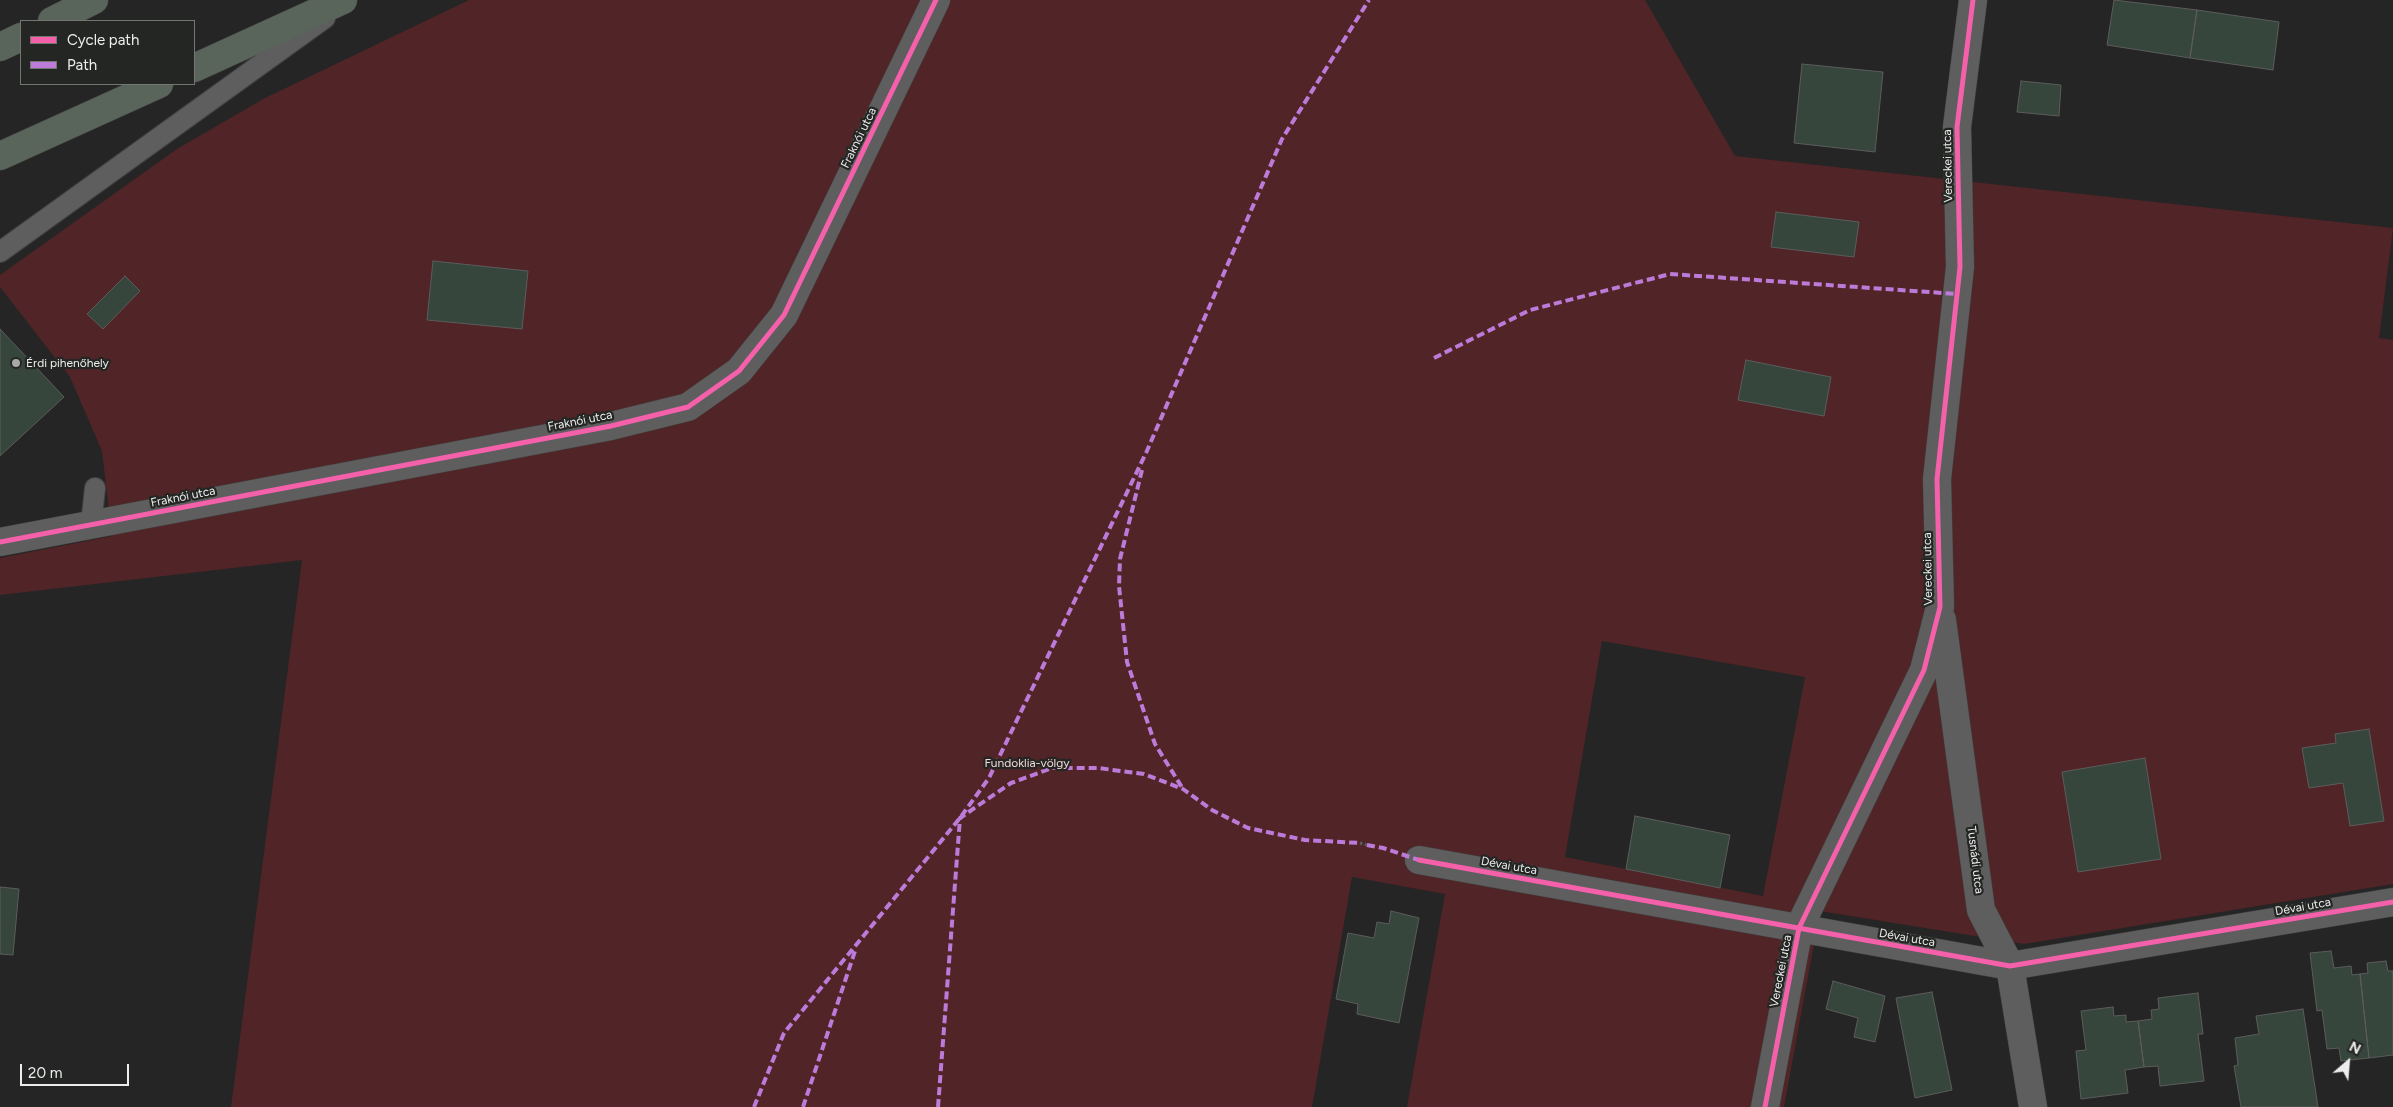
<!DOCTYPE html>
<meta charset="utf-8">
<style>
body{margin:0}
#map{position:relative;width:2393px;height:1107px;overflow:hidden;background:#252525;font-family:Figtree,sans-serif}
canvas{display:block}
.legend{position:absolute;left:20px;top:20px;width:175px;height:65px;box-sizing:border-box;background:#242624;border:1px solid #747674;margin:0;padding:6px 9px;list-style:none;font-size:15px;color:#ecedec}
.legend li{display:flex;align-items:center;gap:10px;height:25px}
.legend b{width:25px;border:1px solid #747674}
.north{position:absolute;left:2323px;top:1037px;width:50px;height:50px;-webkit-text-stroke:4px #242624;paint-order:stroke;rotate:27deg;font-size:14px;font-weight:700;line-height:20px;text-align:center;color:#ecedec}
.north::after{content:'';display:block;margin:auto;width:18px;height:22px;background:#ecedec;clip-path:polygon(50% 0,100% 100%,50% 72%,0 100%)}
.scale{position:absolute;left:20px;top:1064px;width:109px;height:22px;box-sizing:border-box;border:2px solid #ecedec;border-top:0;padding-left:6px;font-size:15px;line-height:18px;white-space:nowrap;color:#ecedec;-webkit-text-stroke:4px #242624;paint-order:stroke}
</style>
<div id="map">
<canvas width="2393" height="1107"></canvas>
<ul class="legend">
<li><b style="height:6px;background:#f560ab"></b>Cycle path</li>
<li><b style="height:6px;background:#bd7bd9"></b>Path</li>
</ul>
<div class="north">N</div>
<div class="scale">20 m</div>
</div>
<script>
const ctx = document.querySelector('canvas').getContext('2d');
ctx.lineJoin = 'round';
function paint(path, color) { ctx.fillStyle = color; ctx.fill(path, 'evenodd'); }
const shape = rows => new Path2D(rows.map(r => 'M' + r).join(''));
function trace(path, color, width, dash) { ctx.strokeStyle = color; ctx.lineWidth = width; ctx.lineCap = dash ? 'butt' : 'round'; ctx.setLineDash(dash || []); ctx.stroke(path); }
function write(font, color, halo, rows, align = 'center') {
  ctx.font = font + ' Figtree,sans-serif'; ctx.lineWidth = 4.5; ctx.setLineDash([]); ctx.textBaseline = 'middle'; ctx.strokeStyle = halo; ctx.fillStyle = color; for (const [text, x, y, turn = 0] of rows) {
    ctx.save(); ctx.translate(x, y); ctx.rotate((+turn || 0) * Math.PI / 180); ctx.textAlign = isNaN(turn) ? turn : align; if (halo) ctx.strokeText(text, 0, 0); ctx.fillText(text, 0, 0); ctx.restore();
  }
}
const green = shape([
 [469,0,1645,0,1735,156,2393,228,2379,338,2393,340,2393,884,2024,944,1820,911,1784,1107,1407,1107,1445,894,1352,877,1312,1107,231,1107,302,560,0,595,0,558,112,536,102,451,70,377,0,287,0,275,177,149,265,98],
 [1602,641,1805,677,1763,896,1565,857]
]);
const building = shape([
 [2114,0,2197,10,2190,58,2107,45,2114,0],
 [2197,10,2279,22,2273,70,2190,58,2197,10],
 [1802,64,1883,72,1875,152,1794,143,1802,64],
 [2021,81,2061,85,2059,116,2017,112,2021,81],
 [1776,212,1859,222,1854,257,1771,247,1776,212],
 [433,261,528,271,522,329,427,320,433,261],
 [125,276,140,291,103,329,87,314,125,276],
 [0,329,64,397,0,456,0,329],
 [1746,360,1831,377,1824,416,1738,400,1746,360],
 [2369,729,2384,821,2350,826,2343,783,2309,788,2302,748,2336,743,2335,734,2369,729],
 [2145,758,2161,859,2078,872,2062,772,2145,758],
 [1635,816,1730,835,1720,888,1626,869,1635,816],
 [0,887,19,889,13,955,0,954,0,887],
 [1391,911,1419,918,1399,1023,1357,1014,1358,1004,1336,999,1348,933,1374,938,1377,922,1389,924,1391,911],
 [2331,951,2334,968,2351,966,2352,975,2360,974,2369,1058,2341,1061,2339,1048,2327,1049,2322,1010,2317,1011,2310,953,2331,951],
 [2386,961,2388,971,2393,971,2393,1055,2369,1058,2360,974,2368,973,2367,963,2386,961],
 [1833,981,1885,996,1875,1042,1854,1037,1858,1018,1826,1009,1833,981],
 [1932,992,1952,1090,1915,1098,1896,998,1932,992],
 [2198,993,2203,1034,2198,1034,2204,1081,2160,1086,2158,1066,2144,1067,2138,1021,2152,1019,2151,1010,2159,1009,2158,998,2198,993],
 [2113,1007,2114,1016,2126,1015,2126,1022,2138,1021,2144,1067,2125,1070,2128,1093,2081,1099,2076,1051,2086,1050,2081,1011,2113,1007],
 [2303,1009,2318,1107,2241,1107,2234,1066,2238,1065,2235,1038,2259,1034,2256,1016,2303,1009]
]);
const path = shape([
 [1360,843,1367,845]
]);
const lane = shape([
 [0,252,325,18],
 [91,525,95,488]
]);
const street = shape([
 [0,542,611,426,688,407,739,371,784,315,936,0],
 [1942,620,1981,910,2010,966,2033,1107],
 [1419,860,2010,966,2393,902],
 [1765,1107,1799,928,1924,670,1940,607,1937,479,1960,267,1957,127,1973,0]
]);
const highway = shape([
 [52,21,94,0],
 [0,47,21,37],
 [194,68,343,0],
 [0,156,159,84]
]);
const quiet = shape([
 [1434,358,1530,310,1670,274,1957,294],
 [1142,470,1120,559,1119,586,1127,662,1155,744,1183,789],
 [1367,845,1383,848,1419,860],
 [754,1107,784,1033,960,818,989,778,1146,453,1282,139,1369,0],
 [803,1107,856,948],
 [938,1107,960,818,1011,783,1052,768,1098,768,1144,774,1183,789,1212,810,1248,828,1305,840,1360,843]
]);
const cycleway = shape([
 [0,542,611,426,688,407,739,371,784,315,936,0],
 [1419,860,2010,966,2393,902],
 [1765,1107,1799,928,1924,670,1940,607,1937,479,1960,267,1957,127,1973,0]
]);
const markers = [
 [16,363,5,"#a6a7a6"]
];
const streetNames = [
 ["Fraknói utca",859,138,-64],
 ["Vereckei utca",1948,166,-91],
 ["Fraknói utca",580,421,-11],
 ["Fraknói utca",183,497,-11],
 ["Vereckei utca",1928,569,-91],
 ["Tusnádi utca",1975,860,83],
 ["Dévai utca",1509,866,10],
 ["Dévai utca",2303,907,-10],
 ["Dévai utca",1907,938,10],
 ["Vereckei utca",1781,971,-79]
];
const poiNames = [
 ["Érdi pihenőhely",26,363]
];
const parkNames = [
 ["Fundoklia-völgy",1027,763]
];
paint(green, '#512427');
paint(building, '#36463c');
trace(building, '#5c5c5c', 1);
trace(lane, '#424342', 22);
trace(street, '#424342', 29);
trace(highway, '#424342', 29);
trace(path, '#5c5c5c', 3, [2.5, 2.5]);
trace(lane, '#5d5e5d', 20);
trace(street, '#5d5e5d', 28);
trace(highway, '#59645b', 28);
trace(quiet, '#bd7bd9', 4, [8, 4]);
trace(cycleway, '#f560ab', 5);
for (const [x, y, r, color] of markers) { const dot = new Path2D(); dot.arc(x, y, r, 0, 2 * Math.PI); ctx.fillStyle = color; ctx.fill(dot); trace(dot, '#242624', 2); }
write('12px', '#ecedec', '#242624', streetNames);
write('12px', '#ecedec', '#242624', poiNames, 'left');
write('12px', '#f4d8d8', '#242624', parkNames);
</script>
